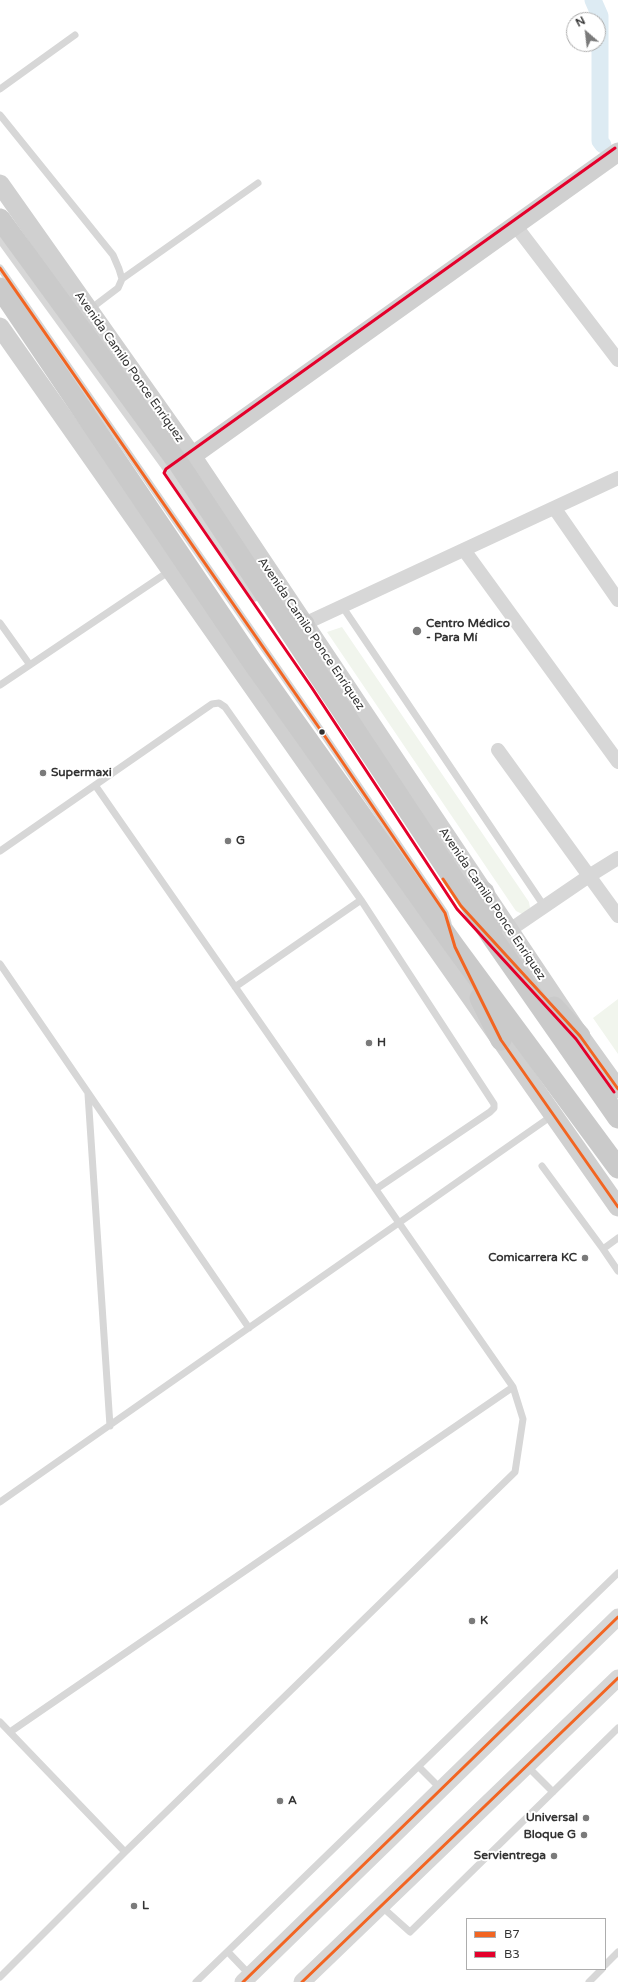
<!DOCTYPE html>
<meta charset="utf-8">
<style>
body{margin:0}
#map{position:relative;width:618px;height:1982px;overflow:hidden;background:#fff;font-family:"Varela Round",sans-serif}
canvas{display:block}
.legend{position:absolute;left:466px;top:1918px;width:140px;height:52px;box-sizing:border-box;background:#fff;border:1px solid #adadad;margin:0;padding:5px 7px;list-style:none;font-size:12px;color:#333}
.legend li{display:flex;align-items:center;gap:8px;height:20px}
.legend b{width:20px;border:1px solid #adadad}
.north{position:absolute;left:566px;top:12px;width:40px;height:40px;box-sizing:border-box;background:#fff;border:1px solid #adadad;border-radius:50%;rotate:332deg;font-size:11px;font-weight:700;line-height:16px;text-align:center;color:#333}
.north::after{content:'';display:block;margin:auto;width:14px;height:18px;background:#7a7a7a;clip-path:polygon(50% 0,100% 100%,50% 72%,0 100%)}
</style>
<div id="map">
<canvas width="618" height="1982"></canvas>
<ul class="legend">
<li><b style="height:5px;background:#f26522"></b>B7</li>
<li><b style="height:5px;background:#e4002b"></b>B3</li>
</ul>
<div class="north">N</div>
</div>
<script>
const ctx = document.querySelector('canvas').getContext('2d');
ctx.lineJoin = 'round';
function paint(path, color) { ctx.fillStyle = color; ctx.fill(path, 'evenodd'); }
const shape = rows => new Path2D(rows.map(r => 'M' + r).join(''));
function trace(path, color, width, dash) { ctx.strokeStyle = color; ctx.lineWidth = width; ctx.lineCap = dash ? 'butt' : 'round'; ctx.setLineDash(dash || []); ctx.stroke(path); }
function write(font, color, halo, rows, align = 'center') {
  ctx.font = font + ' "Varela Round",sans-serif'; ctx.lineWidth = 4; ctx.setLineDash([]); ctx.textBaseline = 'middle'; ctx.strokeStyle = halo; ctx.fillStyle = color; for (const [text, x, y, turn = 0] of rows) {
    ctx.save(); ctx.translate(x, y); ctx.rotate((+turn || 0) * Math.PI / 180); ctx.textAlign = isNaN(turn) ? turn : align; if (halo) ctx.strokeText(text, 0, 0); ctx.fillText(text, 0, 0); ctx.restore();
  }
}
const green = shape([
 [342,627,529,902,530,908,522,914,516,911,327,632],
 [618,999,618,1054,593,1018]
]);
const canal = shape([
 [593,0,600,16,600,141,603,145]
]);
const service = shape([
 [0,89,75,35],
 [0,115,113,255,119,269,122,279,118,288,89,310],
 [0,240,169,473,255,598],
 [0,268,322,732,445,913,448,923],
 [122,279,258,183],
 [342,606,544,906],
 [0,623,30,665],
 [0,685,171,570],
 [0,851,212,704,219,703,225,707,361,900,494,1104,494,1108,490,1112,376,1189],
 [0,964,249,1328],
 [235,987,361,900],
 [88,1094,110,1426],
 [542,1166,603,1249,618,1238],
 [603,1249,618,1271],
 [0,1502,553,1115],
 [0,1722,125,1852],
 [10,1732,513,1387],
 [527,1766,553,1792],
 [419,1767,441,1789],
 [381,1906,410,1932,618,1728],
 [228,1952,250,1975],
 [605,1965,618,1952],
 [0,1977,125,1852,515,1472,523,1419,513,1387,95,785],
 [196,1982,618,1573],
 [589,1982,602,1969]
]);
const minor = shape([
 [515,225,618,360],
 [555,509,618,600],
 [464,550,618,762],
 [304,624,618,478],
 [498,750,618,916],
 [501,936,589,876,618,858]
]);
const tertiary = shape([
 [243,1982,618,1617],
 [302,1982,618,1678]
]);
const secondary = shape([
 [0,184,192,456,580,1036,618,1089],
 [0,327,618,1207],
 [192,456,618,152]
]);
const primary = shape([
 [0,219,179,464,494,940,618,1118],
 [0,288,251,660,455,947,618,1168],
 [277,611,304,624,309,656],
 [484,892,492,929],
 [480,998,501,1040],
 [554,1007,580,1036]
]);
const bus1 = shape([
 [0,268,322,732,445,913,455,947,501,1040,618,1207],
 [443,879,461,906,580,1036,618,1089],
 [243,1982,618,1617],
 [302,1982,618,1678]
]);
const bus2 = shape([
 [614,1092,576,1039,457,909,312,688,164,473,166,469,615,148]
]);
const markers = [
 [417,631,5,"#7a7a7a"],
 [322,732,3.5,"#333"],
 [43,773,4,"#7a7a7a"],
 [228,841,4,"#7a7a7a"],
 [369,1043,4,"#7a7a7a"],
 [585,1258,4,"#7a7a7a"],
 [472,1621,4,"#7a7a7a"],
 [280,1801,4,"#7a7a7a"],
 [586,1818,4,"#7a7a7a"],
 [584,1835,4,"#7a7a7a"],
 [554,1856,4,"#7a7a7a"],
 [134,1906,4,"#7a7a7a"]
];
const streetNames = [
 ["Avenida Camilo Ponce Enríquez",129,367,55],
 ["Avenida Camilo Ponce Enríquez",311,634,56],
 ["Avenida Camilo Ponce Enríquez",492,904,56]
];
const poiNames = [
 ["Centro Médico",426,624],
 ["- Para Mí",426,638],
 ["Supermaxi",51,773],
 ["G",236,841],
 ["H",377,1043],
 ["Comicarrera KC",577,1258,"right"],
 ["K",480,1621],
 ["A",288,1801],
 ["Universal",578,1818,"right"],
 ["Bloque G",576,1835,"right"],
 ["Servientrega",546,1856,"right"],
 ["L",142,1906]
];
paint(green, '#f1f5ed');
trace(canal, '#ddebf3', 17);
trace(service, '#d7d7d7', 7);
trace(minor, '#d7d7d7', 14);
trace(tertiary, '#d7d7d7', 17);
trace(secondary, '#d0d0d0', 19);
trace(primary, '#cacaca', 21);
trace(bus1, '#f26522', 3);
trace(bus2, '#e4002b', 3);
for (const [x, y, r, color] of markers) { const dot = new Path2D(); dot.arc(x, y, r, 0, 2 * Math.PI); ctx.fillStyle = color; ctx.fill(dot); trace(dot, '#fff', 1.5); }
write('12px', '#333', '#fff', streetNames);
write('bold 12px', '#333', '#fff', poiNames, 'left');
</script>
